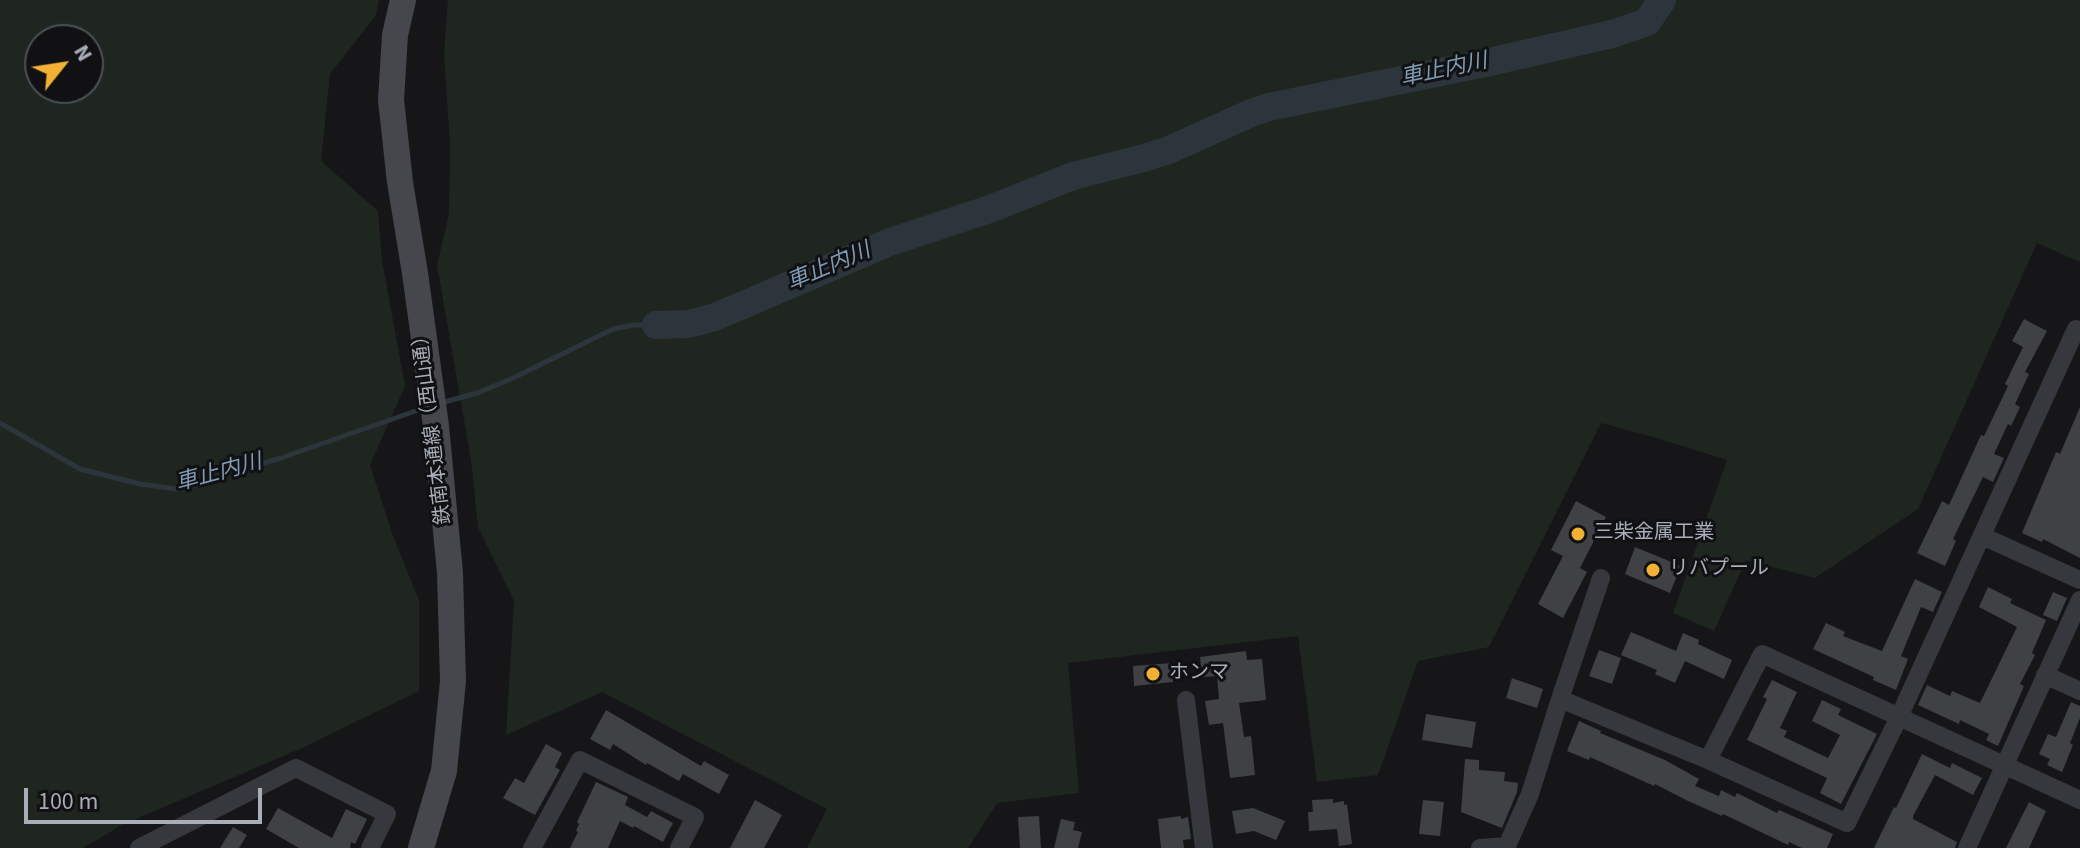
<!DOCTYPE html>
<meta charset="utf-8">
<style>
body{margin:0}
#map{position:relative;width:2080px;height:848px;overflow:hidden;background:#161618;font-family:"Source Sans 3",sans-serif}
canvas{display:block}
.north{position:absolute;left:24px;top:24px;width:80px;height:80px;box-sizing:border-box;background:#111113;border:2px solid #4d4f55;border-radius:50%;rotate:60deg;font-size:22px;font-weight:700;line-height:32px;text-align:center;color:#a8adb8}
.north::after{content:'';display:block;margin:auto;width:28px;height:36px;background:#f2b134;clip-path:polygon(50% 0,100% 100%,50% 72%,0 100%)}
.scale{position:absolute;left:24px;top:788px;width:238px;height:36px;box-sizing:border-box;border:4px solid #a8adb8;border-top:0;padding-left:10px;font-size:24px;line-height:28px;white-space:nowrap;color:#a8adb8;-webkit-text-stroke:6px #111113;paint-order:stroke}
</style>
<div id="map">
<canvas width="2080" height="848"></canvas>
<div class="north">N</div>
<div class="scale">100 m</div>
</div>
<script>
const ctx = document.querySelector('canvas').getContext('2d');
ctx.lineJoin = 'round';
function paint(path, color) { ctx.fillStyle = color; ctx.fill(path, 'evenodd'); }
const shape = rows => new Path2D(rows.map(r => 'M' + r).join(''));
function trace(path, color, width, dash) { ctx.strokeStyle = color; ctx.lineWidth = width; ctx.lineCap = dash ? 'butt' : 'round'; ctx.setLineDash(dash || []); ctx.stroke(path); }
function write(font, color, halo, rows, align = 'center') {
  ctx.font = font + ' "Source Sans 3","Noto Sans JP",sans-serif'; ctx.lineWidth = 6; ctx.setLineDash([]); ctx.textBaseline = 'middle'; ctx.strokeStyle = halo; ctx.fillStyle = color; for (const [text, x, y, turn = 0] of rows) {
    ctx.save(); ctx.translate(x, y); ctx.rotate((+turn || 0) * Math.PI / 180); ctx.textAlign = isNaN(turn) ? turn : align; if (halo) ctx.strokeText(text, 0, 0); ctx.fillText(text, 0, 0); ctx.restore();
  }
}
const green = shape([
 [0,0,379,0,376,15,330,74,321,161,378,211,382,260,405,386,370,465,393,536,419,600,419,691,302,748,122,825,83,848,0,848],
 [88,40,88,88,40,88,40,40],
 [448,0,2080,0,2080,262,2037,243,1918,509,1815,578,1746,560,1714,631,1673,613,1727,460,1653,437,1601,423,1489,647,1418,661,1378,775,1317,782,1298,636,1068,663,1079,793,997,803,968,848,807,848,827,809,602,692,506,735,514,601,478,527,471,460,437,265,449,214,450,145,444,53]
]);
const stream = shape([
 [441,403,480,392,511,379,613,329,634,325,656,325],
 [0,423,80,469,140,484,177,489,194,486,233,471,278,459,427,407]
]);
const river = shape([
 [656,325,689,324,715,317,890,242,990,209,1073,176,1144,158,1169,150,1251,113,1269,107,1485,63,1612,34,1647,22,1662,0]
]);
const building = shape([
 [2024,319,2047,331,2025,372,2029,374,2015,404,2020,407,2011,426,2008,424,1994,454,2004,458,1993,482,1983,477,1953,539,1956,541,1945,566,1917,553,1942,501,1949,505,1981,435,1984,436,2008,386,2005,384,2023,347,2012,341],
 [2080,407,2080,558,2043,539,2042,542,2022,533,2056,452,2060,454],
 [1576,501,1606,517,1580,568,1587,572,1563,618,1538,604,1563,556,1551,550],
 [1635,547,1681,566,1670,593,1625,574],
 [1915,579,1942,592,1933,612,1921,607,1901,656,1908,659,1896,690,1873,680,1874,677,1813,649,1826,623,1845,632,1843,636,1882,651],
 [1988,587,2012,599,2010,603,2046,620,2032,653,2035,655,2020,684,2024,686,1998,746,1986,740,1989,734,1960,720,1959,724,1918,705,1927,685,1950,696,1952,691,1980,703,2017,627,1979,607],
 [2053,592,2067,598,2057,621,2043,615],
 [1631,632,1676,651,1683,633,1699,640,1698,644,1732,660,1724,679,1685,661,1675,683,1655,674,1657,670,1621,655],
 [1599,650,1621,658,1612,684,1589,676],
 [1246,651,1247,660,1262,659,1266,700,1239,703,1244,737,1251,736,1255,775,1230,778,1223,723,1209,725,1205,701,1219,699,1217,676,1202,677,1200,657],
 [1172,663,1173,682,1134,686,1133,666],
 [1512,678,1543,689,1537,708,1506,698],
 [1772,680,1797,692,1780,728,1787,731,1784,737,1828,758,1840,735,1812,721,1822,700,1841,709,1838,715,1877,734,1841,804,1820,793,1827,778,1747,740,1767,699,1763,697],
 [2071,702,2080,706,2080,718,2070,743,2073,745,2062,772,2047,765,2050,759,2039,754,2048,734,2056,737],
 [606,710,701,766,704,761,729,775,719,794,683,774,679,781,647,763,646,765,613,744,610,750,590,739],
 [1426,714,1476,722,1472,748,1422,740],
 [1579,721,1601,731,1600,733,1665,760,1699,779,1695,786,1719,796,1721,790,1735,797,1737,793,1777,813,1779,810,1833,834,1827,848,1802,848,1789,842,1788,845,1723,814,1722,816,1688,801,1655,784,1654,786,1590,757,1589,760,1567,751],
 [546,744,562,753,555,767,560,770,535,815,503,798,515,778,524,783],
 [1922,754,1950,768,1952,763,1982,778,1973,795,1935,775,1913,816,1913,819,1957,842,1955,848,1874,848,1894,807,1896,808],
 [1465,759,1479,760,1479,770,1505,772,1504,781,1518,783,1517,792,1502,828,1461,812],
 [596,782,628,797,625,805,647,817,651,811,673,823,663,842,634,826,633,828,620,821,608,848,570,848,578,832,576,831,579,824,577,822],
 [1333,799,1333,803,1344,801,1344,805,1347,804,1352,844,1339,846,1337,829,1309,831,1308,812,1313,812,1312,800],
 [755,800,782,815,764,848,730,848],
 [1423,800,1444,802,1440,836,1419,834],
 [2029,802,2046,811,2029,848,2006,848],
 [278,808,332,838,346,809,367,819,355,844,351,842,350,848,299,848,266,829],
 [1253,808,1285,821,1276,840,1254,831,1236,834,1232,811],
 [1039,816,1041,848,1020,848,1018,817],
 [1181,816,1181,819,1188,817,1191,839,1183,840,1184,848,1161,848,1158,819],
 [1061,819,1075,822,1073,830,1082,832,1078,848,1054,848],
 [233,827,247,835,239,848,220,848]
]);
const street = shape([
 [1982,536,2080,580],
 [2045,675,2080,691],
 [1560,699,1708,760,1847,823,1899,717,2076,329,2080,331],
 [1186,700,1204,848],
 [1708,760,1762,654,2080,800],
 [139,848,296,768,387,814,370,848],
 [532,848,580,760,695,817,679,848],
 [1480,848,1507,846],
 [1506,848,1530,794,1560,699,1601,578],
 [1967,848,2080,600]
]);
const secondary = shape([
 [403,0,395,35,391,100,400,182,415,273,436,426,450,573,453,681,444,771,421,848]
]);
const markers = [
 [1578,534,8,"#f2b134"],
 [1653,570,8,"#f2b134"],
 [1153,674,8,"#f2b134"]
];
const streetNames = [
 ["鉄南本通線（西山通）",433,425,-97]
];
const poiNames = [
 ["三柴金属工業",1594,534],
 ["リバプール",1669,570],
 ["ホンマ",1169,674]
];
const waterNames = [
 ["車止内川",1444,71,-12],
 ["車止内川",829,268,-23],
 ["車止内川",219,474,-15]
];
paint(green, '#1e261f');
trace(stream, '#2c353c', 5);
trace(river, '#2c353c', 28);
paint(building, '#404145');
trace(street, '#37383d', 18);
trace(secondary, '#45474d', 26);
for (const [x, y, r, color] of markers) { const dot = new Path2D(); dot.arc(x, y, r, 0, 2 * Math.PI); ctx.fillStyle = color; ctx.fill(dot); trace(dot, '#111113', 3); }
write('20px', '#a8adb8', '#111113', streetNames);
write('20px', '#a8adb8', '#111113', poiNames, 'left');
write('italic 22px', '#7f9bb3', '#111113', waterNames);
</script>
